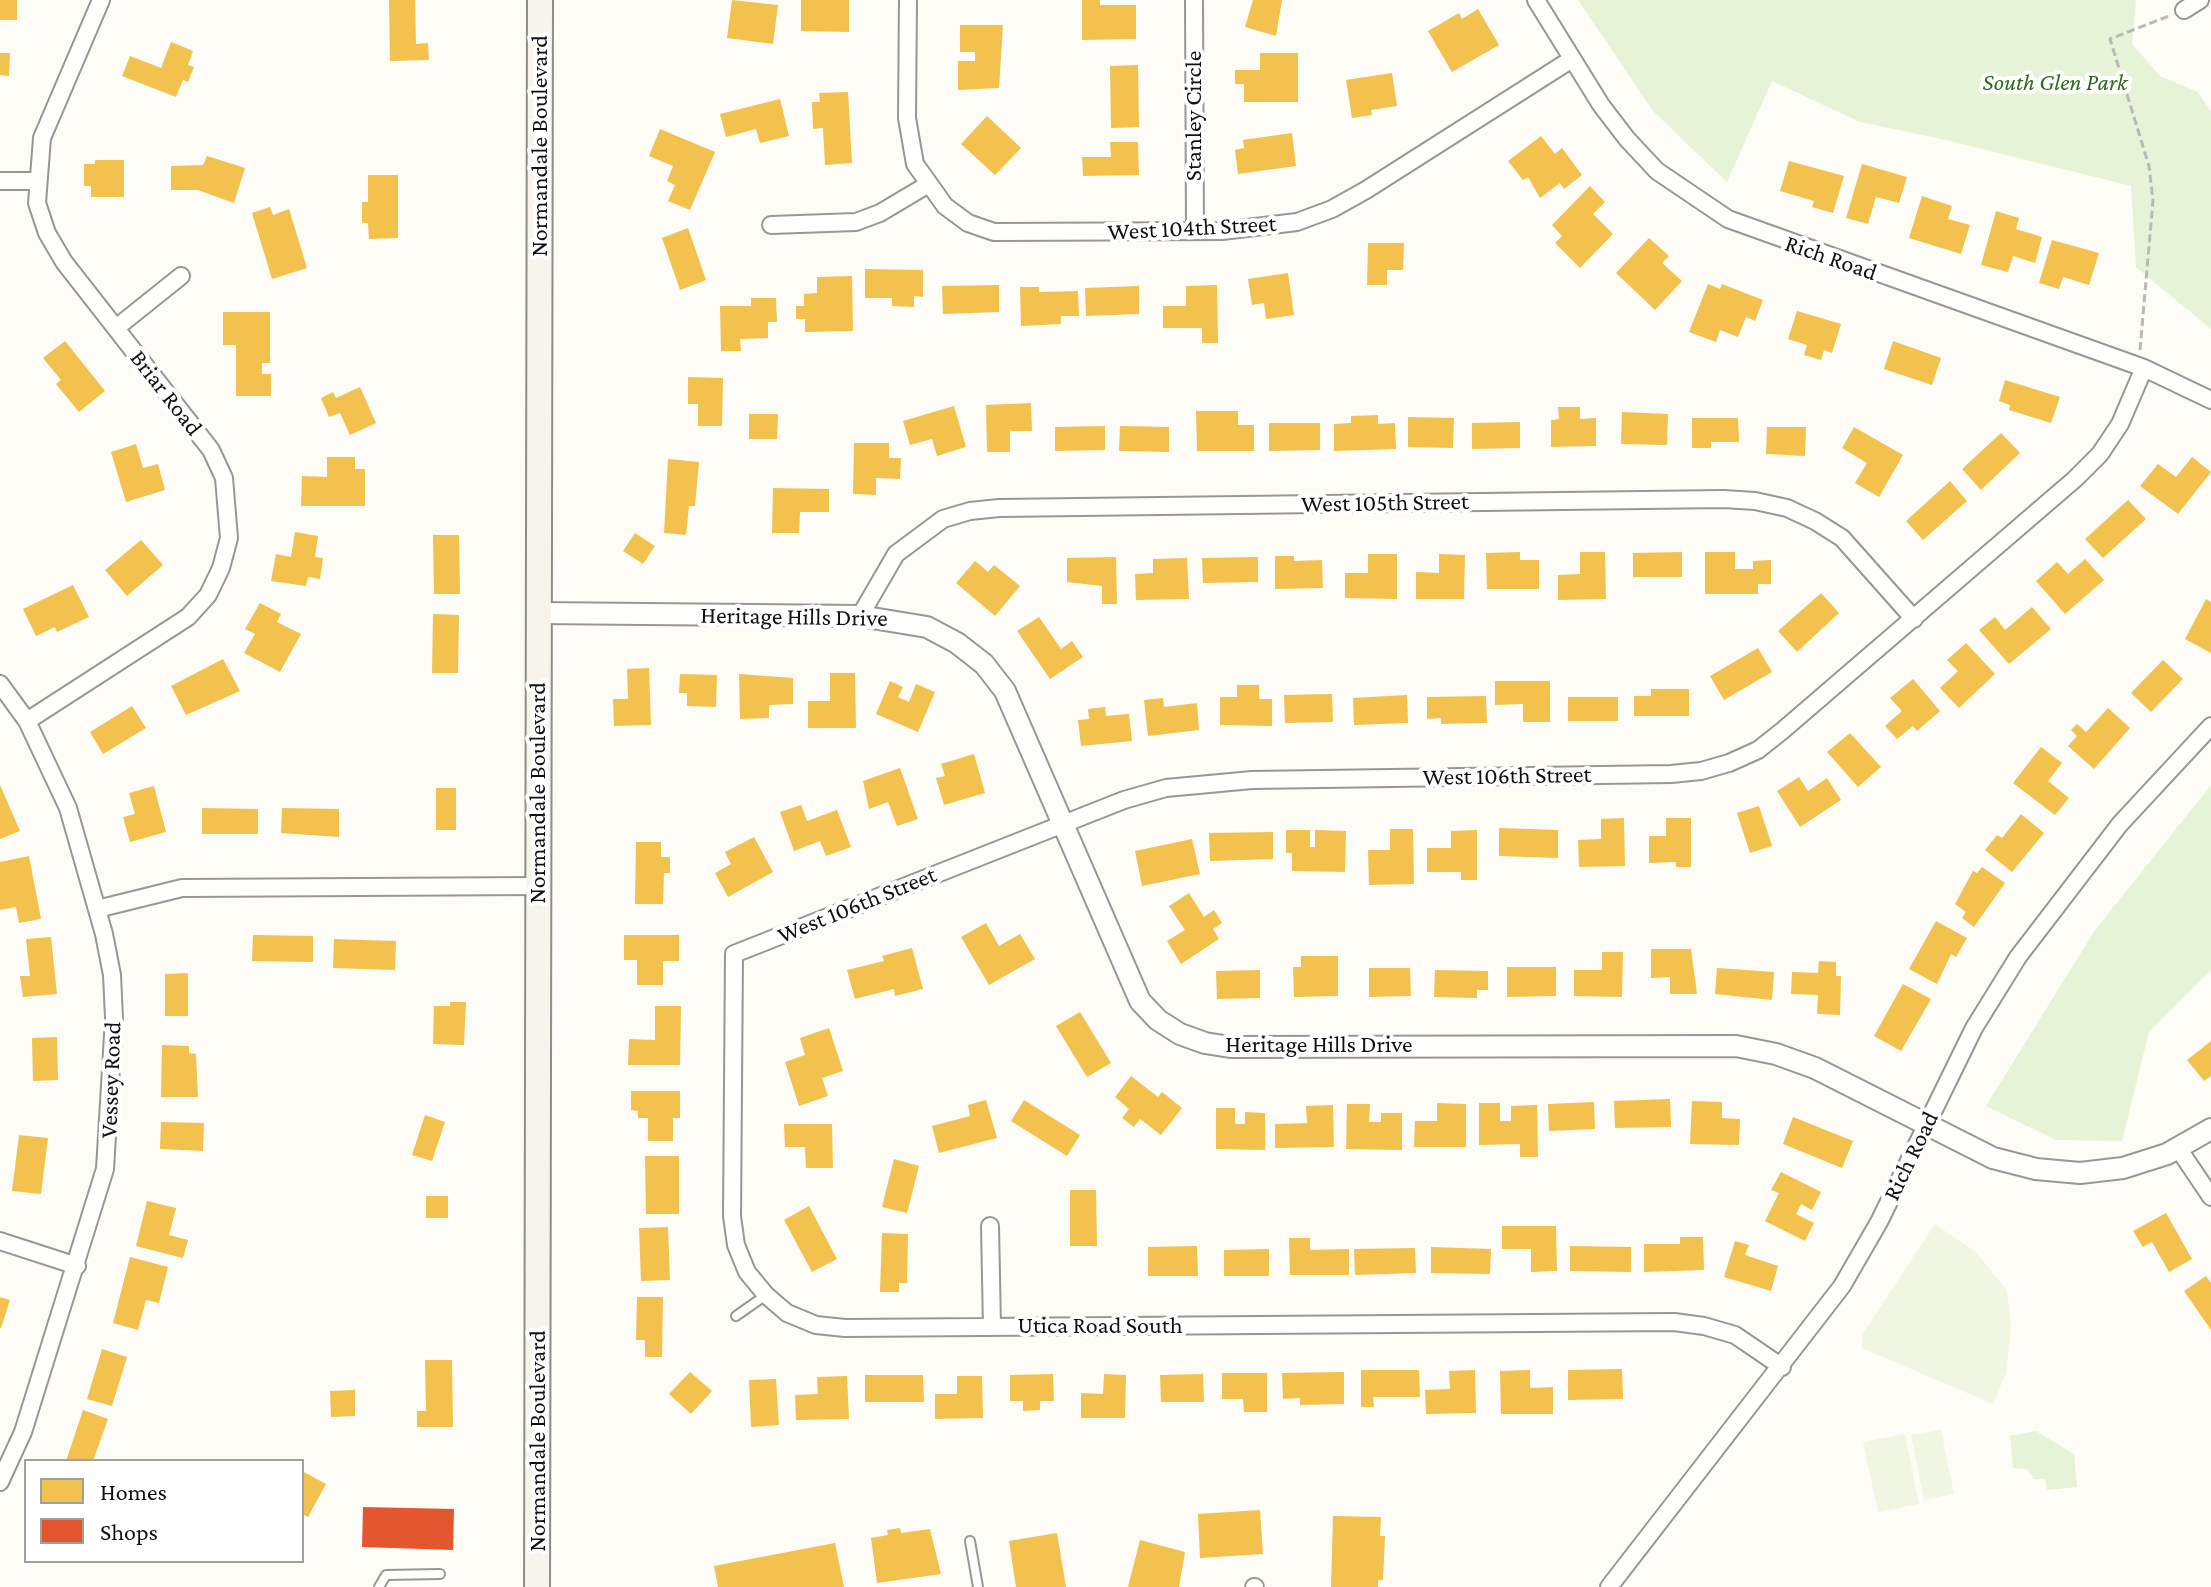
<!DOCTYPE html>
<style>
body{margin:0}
#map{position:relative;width:2211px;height:1587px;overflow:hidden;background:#fdfcf7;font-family:"Crimson Pro",serif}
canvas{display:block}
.legend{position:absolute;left:24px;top:1459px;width:280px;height:104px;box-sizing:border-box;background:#fff;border:2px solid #a0a0a0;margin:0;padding:10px 14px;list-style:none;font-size:24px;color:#111}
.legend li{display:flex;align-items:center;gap:16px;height:40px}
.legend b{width:40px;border:2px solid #a0a0a0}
</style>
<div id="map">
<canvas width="2211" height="1587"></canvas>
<ul class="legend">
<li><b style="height:22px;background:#f2c14e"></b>Homes</li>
<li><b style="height:22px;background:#e4572e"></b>Shops</li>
</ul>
</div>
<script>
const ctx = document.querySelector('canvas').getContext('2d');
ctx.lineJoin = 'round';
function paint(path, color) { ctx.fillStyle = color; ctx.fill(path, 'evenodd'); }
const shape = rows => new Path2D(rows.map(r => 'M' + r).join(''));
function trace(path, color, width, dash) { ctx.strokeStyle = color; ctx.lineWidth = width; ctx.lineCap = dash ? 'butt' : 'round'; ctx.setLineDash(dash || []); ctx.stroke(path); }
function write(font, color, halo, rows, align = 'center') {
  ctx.font = font + ' "Crimson Pro",serif'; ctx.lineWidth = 8; ctx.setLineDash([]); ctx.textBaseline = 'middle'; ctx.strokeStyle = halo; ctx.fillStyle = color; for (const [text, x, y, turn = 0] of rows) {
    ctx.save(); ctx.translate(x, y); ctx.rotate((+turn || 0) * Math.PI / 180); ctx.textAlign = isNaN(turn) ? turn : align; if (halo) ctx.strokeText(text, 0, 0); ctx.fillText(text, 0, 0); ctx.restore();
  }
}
const green = shape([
 [1578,0,2136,0,2132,44,2160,76,2198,92,2211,112,2211,329,2136,267,2131,186,1942,139,1860,122,1772,81,1727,182,1653,111],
 [2211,785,2211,970,2149,1032,2122,1141,2056,1140,1986,1106,2095,930],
 [2036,1431,2074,1454,2077,1487,2047,1490,2045,1479,2034,1479,2027,1469,2013,1468,2010,1436]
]);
const pitch = shape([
 [1935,1224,1977,1253,2007,1291,2011,1326,2006,1373,1993,1404,1862,1348,1862,1335],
 [1941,1430,1954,1494,1924,1500,1911,1435],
 [1905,1434,1919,1504,1878,1512,1863,1442]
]);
const homes = shape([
 [0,0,17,0,17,20,0,20],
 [389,0,415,0,416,44,428,43,429,60,390,61],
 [732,0,778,5,773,44,727,38],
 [801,0,849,0,849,32,801,31],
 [1082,0,1100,0,1100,5,1136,5,1136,39,1082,40],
 [1253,0,1282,0,1276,36,1245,27],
 [1478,9,1499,45,1452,72,1428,31,1459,13,1462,19],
 [960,25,1003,25,999,88,958,90,958,61,975,61,975,52,960,52],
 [171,42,193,51,188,65,194,67,188,82,183,80,176,97,122,76,130,56,161,68],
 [0,53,10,53,9,76,0,75],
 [1260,53,1298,53,1298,102,1244,102,1244,84,1235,84,1235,70,1260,70],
 [1138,65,1139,127,1111,128,1110,66],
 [1392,73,1397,106,1371,110,1372,115,1352,118,1346,80],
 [848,92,852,163,825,165,823,128,813,129,812,102,820,102,819,93],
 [780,99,789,136,760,143,756,129,726,137,720,114],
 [987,116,1021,148,995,175,961,144],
 [660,129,715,152,690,210,668,201,675,185,667,181,673,166,649,156],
 [1292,133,1296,166,1238,174,1235,150,1244,148,1243,140],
 [1541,136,1555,154,1562,148,1582,175,1564,189,1560,183,1540,198,1528,177,1523,180,1508,161],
 [1110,142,1138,142,1139,175,1083,176,1082,157,1111,157],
 [207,156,245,168,234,203,198,190,171,190,171,166,203,165],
 [95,160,124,160,124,197,91,197,91,186,84,186,84,164,95,164],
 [1789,161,1844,176,1833,213,1812,207,1814,201,1780,191],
 [1862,164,1907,177,1899,203,1876,197,1868,224,1846,218],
 [368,175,398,175,398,238,369,239,368,223,362,223,362,202,368,202],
 [1590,186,1605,202,1593,214,1613,234,1580,268,1555,243,1562,236,1552,225],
 [1922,196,1952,206,1948,219,1970,225,1961,254,1909,238],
 [270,207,273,215,289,209,307,268,272,279,252,213],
 [1996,211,2019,218,2016,229,2042,237,2035,263,2013,256,2008,272,1981,265],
 [688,228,706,280,680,290,662,238],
 [1649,238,1669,256,1662,263,1682,281,1655,310,1616,273],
 [2052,240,2099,253,2089,285,2063,277,2059,289,2039,283],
 [1368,243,1404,243,1403,270,1387,270,1387,285,1367,285],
 [865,269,923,270,923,297,914,296,914,307,892,306,892,298,865,298],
 [1288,273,1294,315,1266,319,1264,303,1252,305,1248,279],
 [852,276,853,331,805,332,805,319,796,319,796,306,804,306,804,294,817,293,817,277],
 [1708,284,1720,289,1722,284,1763,300,1755,321,1746,317,1738,337,1720,330,1716,342,1689,332],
 [999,285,999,312,943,314,942,286],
 [1217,285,1218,343,1202,343,1202,328,1163,328,1163,306,1186,306,1186,286],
 [1139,286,1139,314,1086,316,1085,288],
 [1020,287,1039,287,1039,292,1078,291,1079,316,1061,316,1061,324,1021,326],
 [751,298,776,298,777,322,768,322,768,338,740,339,741,351,721,351,720,306,751,306],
 [1797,311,1841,324,1832,353,1824,350,1821,360,1804,355,1807,345,1788,339],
 [223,312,270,312,270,363,262,363,262,374,271,374,271,396,236,396,236,345,223,345],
 [65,341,105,391,79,412,56,384,61,380,43,358],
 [1893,341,1941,358,1932,385,1884,369],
 [688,377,723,378,722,426,698,426,698,404,688,404],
 [2005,380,2060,397,2051,423,2009,410,2010,405,1999,401],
 [360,387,376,423,350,435,340,413,329,417,321,398,333,392,336,398],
 [1031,403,1032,431,1010,431,1010,452,987,452,986,405],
 [954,406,966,447,937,456,932,439,910,445,903,421],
 [1558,407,1580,407,1580,419,1596,418,1596,446,1551,447,1551,420,1559,419],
 [1196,411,1238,411,1238,425,1254,425,1254,451,1197,451],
 [1622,412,1668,414,1667,445,1621,444],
 [749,414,778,414,777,439,749,439],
 [1378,415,1378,424,1395,423,1396,449,1334,451,1334,424,1351,423,1351,416],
 [1408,417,1454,418,1453,448,1408,447],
 [1692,418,1738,418,1739,442,1711,442,1711,448,1692,448],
 [1520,422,1520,448,1472,449,1472,423],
 [1269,423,1320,423,1320,450,1269,451],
 [1105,426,1105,450,1055,451,1055,427],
 [1120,426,1169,427,1169,452,1119,451],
 [1767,427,1806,427,1805,456,1766,454],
 [1854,427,1903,455,1879,497,1855,483,1867,463,1842,448],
 [2001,433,2020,453,1981,490,1962,469],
 [854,443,889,443,889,458,901,458,900,479,876,478,876,495,853,494],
 [136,444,143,468,158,464,165,490,126,502,111,452],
 [327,457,355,457,355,469,365,469,365,506,301,506,302,476,327,477],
 [2192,457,2211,472,2178,514,2140,486,2158,464,2176,477],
 [668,459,699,462,695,506,689,506,686,535,664,533],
 [1950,481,1967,501,1923,540,1906,521],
 [773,488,829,489,829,512,800,512,799,533,772,533],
 [2128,500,2146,519,2103,558,2085,539],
 [295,532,318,536,315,557,323,558,320,579,308,577,306,586,271,581,276,554,291,557],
 [635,533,655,546,643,564,623,551],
 [433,535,459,535,460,594,434,594],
 [141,540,163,565,127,596,105,570],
 [1520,552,1520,560,1539,560,1539,589,1487,589,1486,553],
 [1580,552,1605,552,1606,599,1558,600,1558,575,1580,574],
 [1682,552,1682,577,1633,577,1633,553],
 [1705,552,1735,552,1735,569,1753,569,1753,561,1771,560,1771,584,1758,584,1758,594,1705,594],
 [1368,554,1397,554,1397,599,1345,598,1345,573,1368,573],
 [1439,554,1465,555,1464,599,1416,599,1416,572,1439,573],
 [1275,556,1294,556,1294,561,1322,560,1323,588,1275,589],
 [1116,557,1117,604,1102,604,1102,586,1067,582,1067,558],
 [1258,557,1258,582,1203,583,1202,558],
 [1187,558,1189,599,1136,600,1135,574,1153,573,1153,559],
 [2085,559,2104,580,2065,614,2036,581,2057,562,2068,574],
 [975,561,988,572,994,565,1020,586,995,616,956,583],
 [73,585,89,617,57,632,55,627,36,636,23,609],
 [1821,593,1839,613,1797,652,1778,631],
 [2206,599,2211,602,2211,653,2185,639],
 [260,603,281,614,277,622,301,634,280,672,244,653,255,634,245,629],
 [2032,607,2051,629,2009,664,1979,630,1995,617,2005,630],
 [433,614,459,615,458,673,432,673],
 [1039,617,1061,649,1072,641,1083,657,1050,679,1017,631],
 [1966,643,1995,674,1959,708,1940,688,1958,671,1947,660],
 [1758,648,1772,672,1724,700,1710,676],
 [223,659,240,691,186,715,171,686],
 [2163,660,2183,679,2151,712,2131,693],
 [649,668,651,725,614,726,613,699,628,699,627,669],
 [830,673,855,673,856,728,808,728,808,701,830,701],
 [680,674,717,675,716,707,687,706,687,693,679,693],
 [739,674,793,678,793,704,769,705,769,718,740,719],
 [1913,679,1940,711,1917,731,1913,726,1897,739,1885,726,1902,711,1890,698],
 [890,681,903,687,898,697,909,702,916,684,935,692,918,732,876,714],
 [1495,681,1550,681,1550,722,1523,722,1523,704,1495,705],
 [1237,685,1259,685,1259,699,1272,699,1272,726,1220,725,1220,697,1237,697],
 [1651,689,1689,689,1689,716,1634,716,1634,696,1651,696],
 [1332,694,1333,722,1285,723,1284,695],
 [1407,695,1408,723,1354,725,1353,698],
 [1486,696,1487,723,1441,724,1441,718,1427,719,1427,697],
 [1568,697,1618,697,1618,721,1568,721],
 [1163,698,1164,707,1197,703,1199,730,1148,736,1144,700],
 [132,706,146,728,103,754,90,732],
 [1105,707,1106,716,1129,714,1132,741,1081,746,1078,720,1089,719,1088,709],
 [2108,708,2130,728,2094,769,2068,746,2077,736,2071,730,2077,724,2086,732],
 [1850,733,1881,767,1858,787,1827,752],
 [2041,747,2062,763,2048,781,2069,798,2055,815,2013,783],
 [974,754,985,793,944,805,936,778,945,776,941,764],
 [900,768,918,819,897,826,888,802,869,809,863,781],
 [1799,777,1808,791,1827,778,1841,800,1800,827,1777,791],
 [0,785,20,831,0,839],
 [154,786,166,832,130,842,123,817,135,814,129,793],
 [436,788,456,788,456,830,436,830],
 [801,805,807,821,837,810,851,847,826,856,820,841,794,851,780,812],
 [1759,806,1772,846,1750,853,1737,813],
 [202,808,258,809,258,834,202,834],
 [282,808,339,809,339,837,281,833],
 [2021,814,2044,833,2012,872,1985,850,1997,835,2002,838],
 [1624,818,1625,866,1579,867,1578,840,1601,839,1601,819],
 [1666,818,1691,818,1691,867,1676,867,1676,862,1649,863,1649,836,1666,836],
 [1499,828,1558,830,1558,858,1499,856],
 [1390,829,1413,829,1414,884,1369,885,1368,850,1390,850],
 [1286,830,1310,830,1310,847,1315,847,1315,830,1346,831,1345,872,1292,871,1292,853,1286,853],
 [1477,830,1477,880,1461,880,1461,872,1427,872,1427,848,1451,848,1451,831],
 [1273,832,1273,859,1210,861,1209,833],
 [754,837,773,872,728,897,715,873,731,864,725,852],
 [1192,839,1200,874,1142,886,1135,851],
 [636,842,661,842,661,857,670,857,670,873,664,873,663,904,635,904],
 [29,856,41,919,19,923,16,907,0,910,0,862],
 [1982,867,2005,883,1974,927,1962,918,1966,912,1955,904,1973,871,1977,873],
 [1189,893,1204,917,1214,910,1222,923,1213,929,1219,939,1181,964,1167,941,1185,930,1169,906],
 [1936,921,1967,938,1956,957,1951,954,1937,984,1909,969],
 [986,923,999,946,1020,934,1035,959,989,985,961,937],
 [253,935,313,936,313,962,252,961],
 [624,935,679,935,679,961,663,961,663,985,637,985,637,960,624,960],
 [51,937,57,994,23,997,20,976,30,976,26,939],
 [334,939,396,941,395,970,333,968],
 [912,948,923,989,895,996,894,989,855,999,847,970,884,961,882,956],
 [1651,949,1691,949,1697,994,1670,994,1670,977,1651,978],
 [1602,952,1623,952,1622,997,1574,996,1574,970,1602,970],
 [1301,956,1338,956,1338,996,1294,997,1293,967,1301,967],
 [1819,961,1836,962,1836,976,1841,976,1840,1015,1817,1014,1818,995,1791,994,1792,972,1818,973],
 [1507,967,1556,967,1556,996,1507,997],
 [1369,968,1410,968,1411,996,1369,997],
 [1717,968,1774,972,1772,1000,1715,994],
 [1260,970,1260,998,1217,999,1216,971],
 [1435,970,1488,971,1488,990,1477,990,1477,998,1434,997],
 [188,973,188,1016,165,1016,165,974],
 [1903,984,1931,999,1901,1051,1874,1036],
 [450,1002,466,1002,464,1045,433,1044,434,1006,450,1006],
 [655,1006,681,1006,680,1065,628,1065,629,1039,655,1040],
 [1080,1012,1111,1063,1087,1077,1056,1026],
 [829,1028,843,1071,822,1078,828,1096,799,1106,785,1062,805,1055,800,1038],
 [57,1037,58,1080,33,1081,32,1038],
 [2211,1041,2211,1076,2204,1081,2187,1060],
 [162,1045,189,1046,189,1053,196,1054,198,1097,161,1097],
 [1131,1076,1158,1097,1162,1092,1182,1108,1161,1135,1140,1119,1134,1127,1122,1118,1129,1109,1115,1097],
 [631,1091,680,1091,680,1118,673,1118,673,1141,648,1141,648,1118,638,1118,638,1111,631,1110],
 [1670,1099,1671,1127,1615,1128,1614,1101],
 [986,1100,997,1138,939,1153,932,1126,970,1116,968,1105],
 [1024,1100,1080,1135,1067,1156,1011,1121],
 [1692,1101,1722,1102,1722,1118,1740,1119,1739,1145,1690,1144],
 [1594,1102,1595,1129,1549,1131,1548,1104],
 [1437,1103,1466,1104,1466,1147,1414,1147,1415,1121,1437,1121],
 [1479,1103,1500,1103,1500,1121,1511,1121,1511,1106,1537,1105,1538,1157,1520,1157,1520,1144,1479,1145],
 [1347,1104,1370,1104,1369,1122,1381,1122,1381,1113,1402,1113,1402,1150,1346,1149],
 [1333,1105,1334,1147,1275,1148,1275,1124,1307,1123,1306,1106],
 [1216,1108,1235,1108,1235,1124,1245,1124,1245,1112,1265,1113,1265,1150,1216,1149],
 [425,1115,445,1122,432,1161,412,1155],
 [1793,1117,1853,1141,1842,1168,1783,1144],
 [161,1122,204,1123,203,1151,160,1149],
 [784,1124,832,1124,833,1168,806,1168,805,1147,785,1147],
 [19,1135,48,1138,41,1194,12,1191],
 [645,1156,679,1156,679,1214,646,1214],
 [894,1159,919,1166,907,1213,882,1207],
 [1781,1172,1821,1192,1812,1210,1801,1204,1796,1214,1814,1223,1805,1241,1765,1221,1779,1193,1771,1190],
 [1070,1190,1096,1190,1097,1246,1070,1246],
 [426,1196,448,1196,448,1218,426,1218],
 [147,1201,176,1208,169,1235,188,1240,183,1258,136,1246],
 [809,1206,837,1259,812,1272,784,1220],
 [2166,1213,2192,1259,2169,1272,2152,1242,2143,1247,2133,1231],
 [1502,1226,1556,1226,1557,1271,1531,1272,1531,1249,1502,1249],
 [668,1227,670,1280,641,1281,639,1228],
 [882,1233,908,1234,907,1283,899,1283,899,1292,880,1292],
 [1680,1237,1703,1237,1704,1270,1644,1272,1644,1244,1680,1244],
 [1289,1238,1310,1238,1310,1250,1349,1249,1349,1275,1290,1275],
 [1735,1241,1749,1245,1745,1255,1778,1266,1771,1291,1724,1277],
 [1197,1246,1198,1276,1148,1276,1148,1247],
 [1570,1246,1631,1247,1631,1272,1570,1271],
 [1431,1247,1491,1249,1490,1274,1431,1273],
 [1415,1248,1416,1273,1355,1275,1354,1249],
 [1269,1249,1269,1276,1224,1276,1224,1250],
 [130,1257,168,1267,159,1303,146,1300,138,1330,113,1323],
 [2206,1276,2211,1283,2211,1330,2184,1291],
 [0,1297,10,1300,1,1328,0,1328],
 [637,1297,663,1297,662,1357,645,1357,645,1340,636,1340],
 [102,1349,127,1357,112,1406,87,1399],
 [425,1360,452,1360,453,1427,417,1427,417,1411,426,1411],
 [1622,1369,1623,1399,1568,1400,1568,1370],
 [1361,1370,1419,1370,1420,1397,1373,1397,1374,1407,1361,1407],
 [1475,1370,1476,1413,1426,1414,1425,1390,1450,1389,1449,1371],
 [1530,1370,1530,1388,1553,1387,1553,1414,1501,1414,1500,1371],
 [690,1372,712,1391,691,1414,669,1394],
 [1344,1372,1344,1404,1300,1405,1300,1398,1283,1399,1282,1373],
 [1222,1373,1267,1373,1267,1412,1244,1412,1243,1399,1222,1399],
 [1053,1374,1054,1401,1040,1401,1040,1410,1023,1411,1023,1401,1010,1401,1010,1375],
 [1104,1374,1126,1375,1125,1418,1081,1418,1081,1393,1103,1394],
 [1203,1374,1204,1402,1161,1402,1160,1375],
 [865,1375,923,1375,924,1402,865,1402],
 [847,1376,849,1419,796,1420,795,1395,818,1394,817,1377],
 [957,1376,982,1376,983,1418,935,1419,935,1394,957,1394],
 [776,1379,779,1425,751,1427,749,1380],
 [355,1390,355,1416,331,1417,330,1391],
 [83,1410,108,1419,93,1461,66,1461],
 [302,1471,326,1484,308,1517,302,1514],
 [1260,1510,1263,1554,1200,1558,1198,1514],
 [1333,1516,1381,1517,1380,1536,1385,1536,1383,1580,1378,1580,1378,1587,1331,1587],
 [900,1528,901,1533,930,1529,941,1574,877,1583,871,1538,888,1535,887,1530],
 [1057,1533,1066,1587,1016,1587,1009,1541],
 [1140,1540,1185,1552,1179,1587,1128,1587],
 [835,1543,844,1587,718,1587,714,1566]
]);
const shops = shape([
 [363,1507,454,1509,453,1550,362,1547]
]);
const path = shape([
 [2140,350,2153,200,2149,166,2110,39,2169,16]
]);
const service = shape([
 [736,1316,766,1295],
 [970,1541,978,1587],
 [379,1587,386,1575,440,1574]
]);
const minor = shape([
 [908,0,907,118,915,164,945,206,968,223,994,232,1222,231,1297,222,1332,209,1366,190,1572,59],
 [1194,0,1195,231],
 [1536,0,1601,105,1627,139,1657,171,1728,219,2144,368,2211,400],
 [2184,10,2200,0],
 [0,181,37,181],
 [771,225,856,222,880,213,927,185],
 [116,328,181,276],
 [860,616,896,554,943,519,970,511,999,508,1724,499,1755,501,1787,508,1815,521,1842,538,1914,619],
 [0,684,27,721,68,808,104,934,112,975,114,1018,105,1169,23,1432,0,1482],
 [27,721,188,617,208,595,221,568,229,538,224,478,211,450,64,262,47,233,37,203,42,138,101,0],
 [97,909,182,888,538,886],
 [2178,1148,2211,1197],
 [990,1226,992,1327],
 [0,1241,77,1266],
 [1782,1367,1735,1335,1704,1326,1674,1322,845,1328,816,1325,787,1313,766,1295,747,1272,736,1245,732,1216,734,954,1124,800,1166,788,1252,780,1671,774,1701,771,1729,763,1758,750,1782,731,2075,479,2100,454,2120,424,2144,368],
 [1254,1587,1255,1587],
 [1609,1587,1842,1286,1879,1222,1974,1028,2018,957,2120,824,2211,726]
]);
const tertiary = shape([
 [538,613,860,616,927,627,957,643,984,664,1005,691,1140,1001,1158,1020,1180,1034,1205,1043,1230,1047,1736,1046,1776,1054,1815,1068,1993,1158,2036,1169,2080,1173,2123,1168,2167,1154,2211,1129]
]);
const secondary = shape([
 [537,1587,540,0]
]);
const parkNames = [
 ["South Glen Park",2055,83]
];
const streetNames = [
 ["Stanley Circle",1194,116,-90],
 ["Normandale Boulevard",540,146,-90],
 ["West 104th Street",1192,228,-3],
 ["Rich Road",1831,258,19],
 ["Briar Road",166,393,52],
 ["West 105th Street",1385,503,-1],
 ["Heritage Hills Drive",794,617,1],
 ["West 106th Street",1507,776,-1],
 ["Normandale Boulevard",538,793,-90],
 ["West 106th Street",857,905,-22],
 ["Heritage Hills Drive",1319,1045],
 ["Vessey Road",111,1080,-88],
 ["Rich Road",1911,1156,-64],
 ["Utica Road South",1100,1326],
 ["Normandale Boulevard",538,1441,-90]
];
paint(green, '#e7f3d7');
paint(pitch, '#f0f6e1');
paint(homes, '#f2c14e');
paint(shops, '#e4572e');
trace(service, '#979795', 12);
trace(minor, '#979795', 20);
trace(tertiary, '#979795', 24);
trace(secondary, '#8e8d8b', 28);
trace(path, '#b9b9b8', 3, [8, 4]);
trace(service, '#fffffe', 8);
trace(minor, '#fffffe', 16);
trace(tertiary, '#fffffe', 20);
trace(secondary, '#f6f4eb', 24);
write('italic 24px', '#2f6b1f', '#fff', parkNames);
write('24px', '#111', '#fff', streetNames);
</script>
